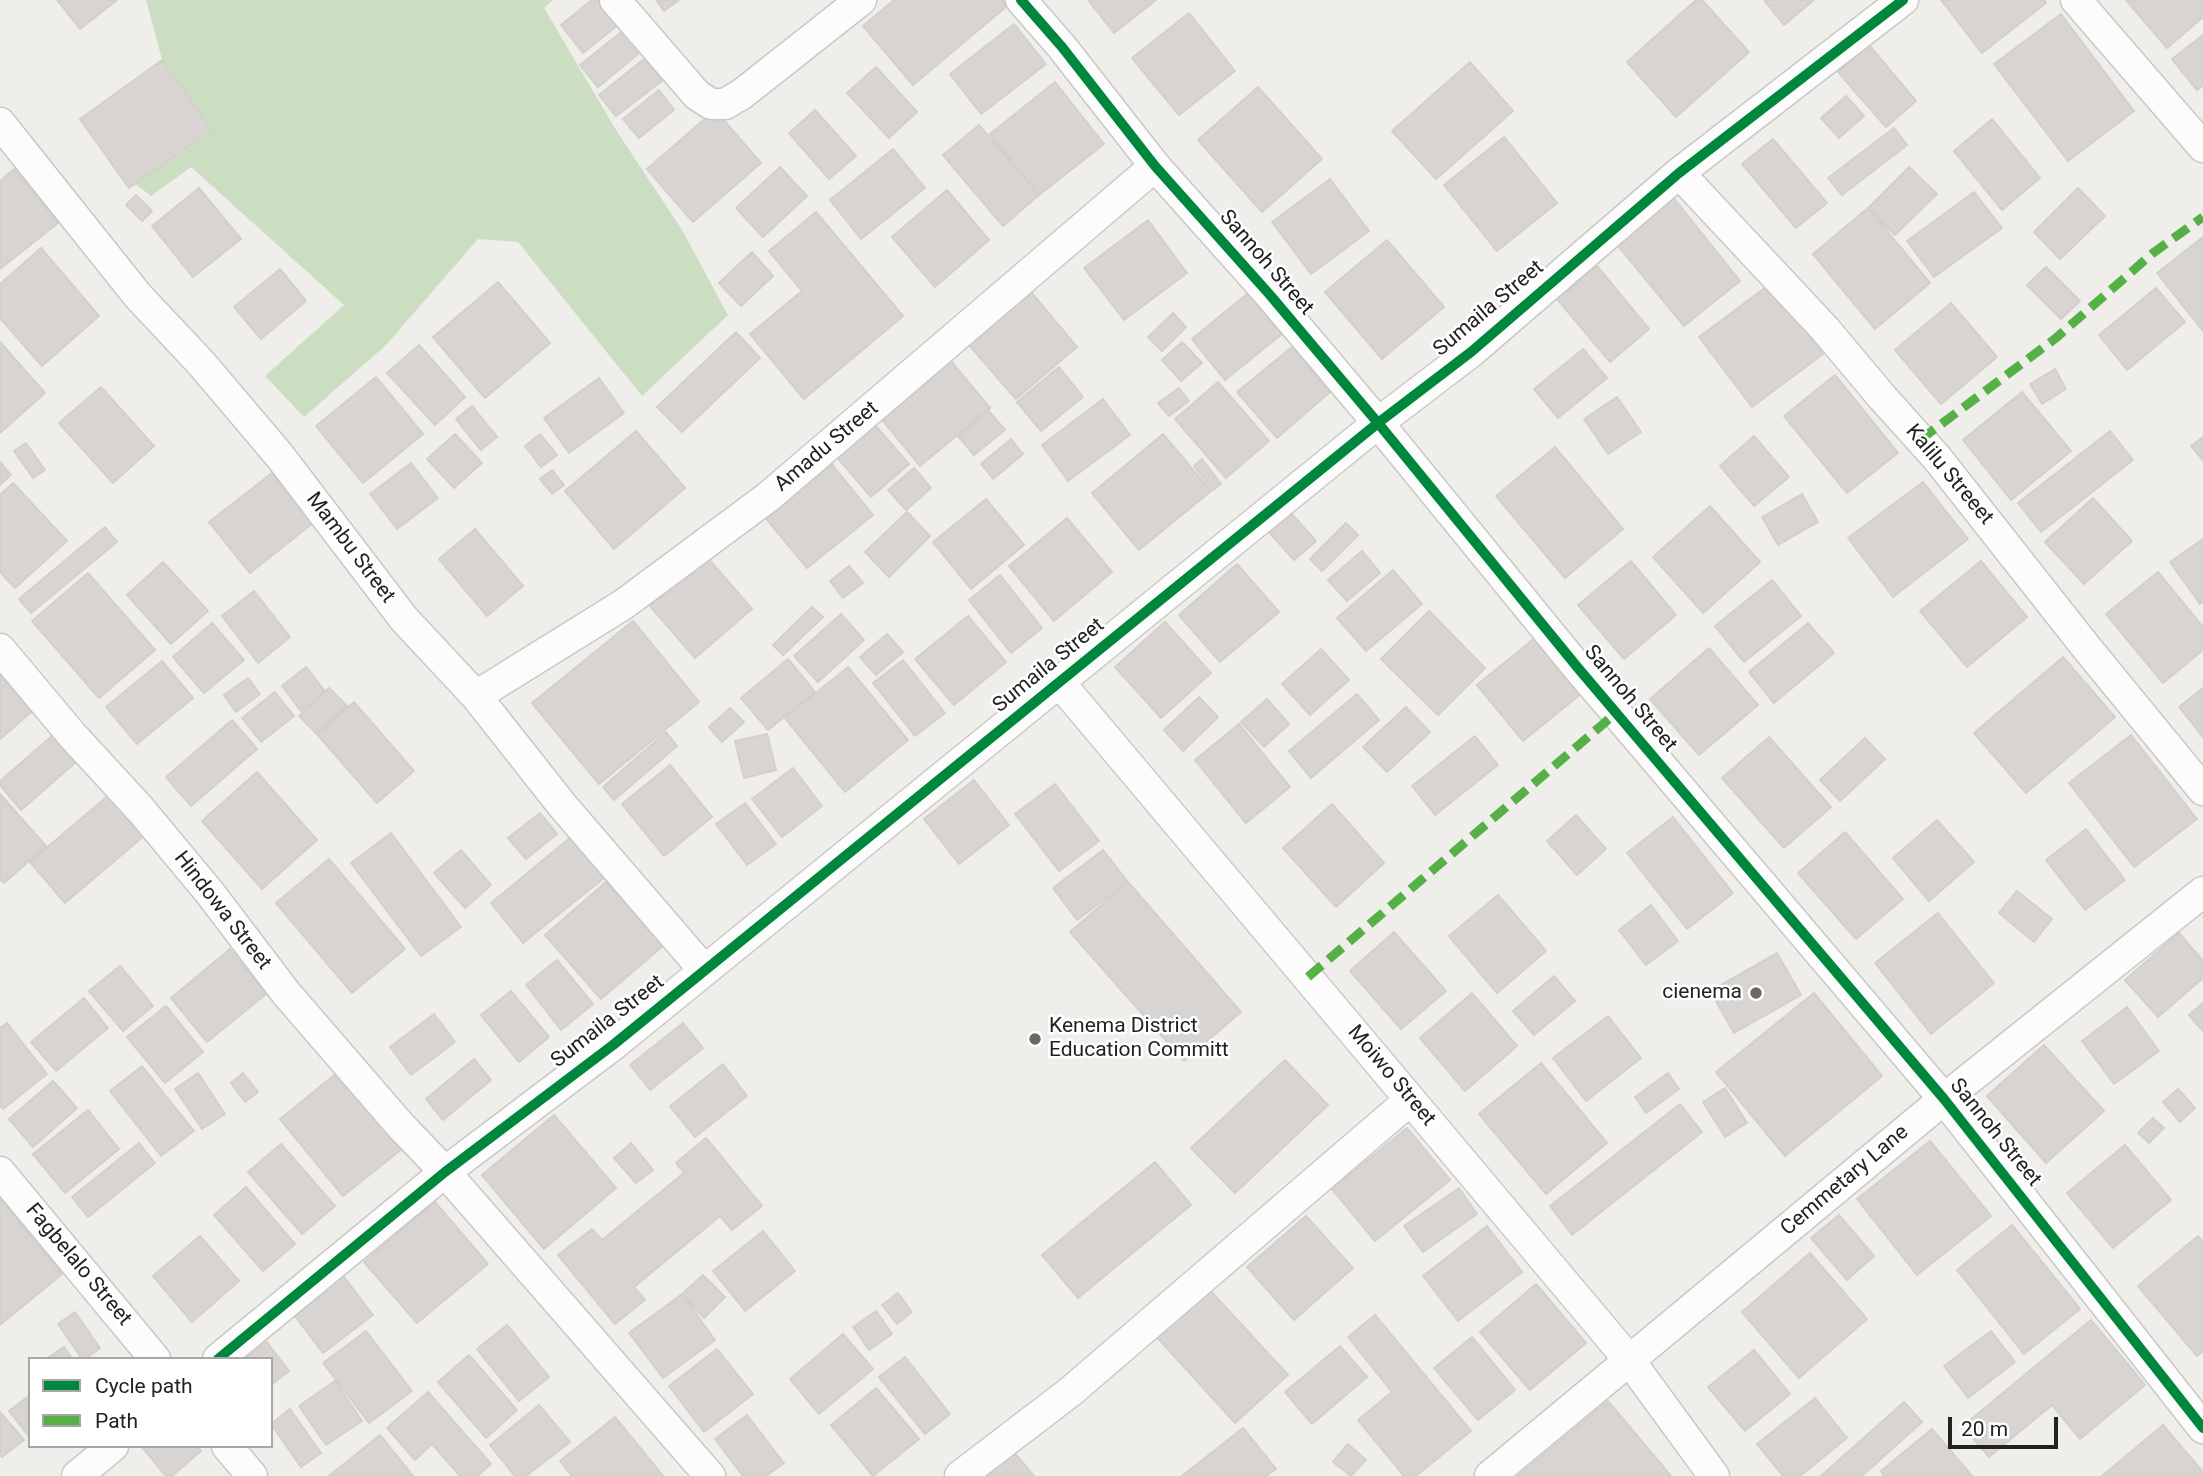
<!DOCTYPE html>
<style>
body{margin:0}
#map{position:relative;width:2203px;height:1476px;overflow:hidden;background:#f0eeeb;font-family:Roboto,sans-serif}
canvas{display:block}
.legend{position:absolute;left:28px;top:1357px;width:245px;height:91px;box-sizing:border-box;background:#fff;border:2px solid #a7a7a7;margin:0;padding:9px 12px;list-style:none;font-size:21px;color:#222}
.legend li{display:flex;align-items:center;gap:14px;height:35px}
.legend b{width:35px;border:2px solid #a7a7a7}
.scale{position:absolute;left:1948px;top:1417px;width:110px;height:32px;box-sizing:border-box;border:4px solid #222;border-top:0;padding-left:9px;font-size:21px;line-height:24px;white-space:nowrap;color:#222;-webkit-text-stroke:5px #fff;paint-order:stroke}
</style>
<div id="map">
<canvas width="2203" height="1476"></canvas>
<ul class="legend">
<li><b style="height:9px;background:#00873e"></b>Cycle path</li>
<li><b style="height:9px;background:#55b145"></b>Path</li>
</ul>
<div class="scale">20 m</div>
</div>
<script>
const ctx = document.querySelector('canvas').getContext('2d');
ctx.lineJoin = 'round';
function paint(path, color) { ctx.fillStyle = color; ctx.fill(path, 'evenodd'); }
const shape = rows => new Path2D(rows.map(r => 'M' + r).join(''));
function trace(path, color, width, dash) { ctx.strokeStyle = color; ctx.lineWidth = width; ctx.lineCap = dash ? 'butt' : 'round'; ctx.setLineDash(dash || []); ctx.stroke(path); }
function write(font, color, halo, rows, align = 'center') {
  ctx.font = font + ' Roboto,sans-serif'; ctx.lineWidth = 5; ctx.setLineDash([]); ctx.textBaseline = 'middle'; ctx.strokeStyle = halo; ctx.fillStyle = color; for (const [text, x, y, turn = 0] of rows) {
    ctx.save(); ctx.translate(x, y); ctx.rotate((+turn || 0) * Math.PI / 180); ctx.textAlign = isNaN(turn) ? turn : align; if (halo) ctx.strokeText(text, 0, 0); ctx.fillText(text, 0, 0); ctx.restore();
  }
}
const forest = shape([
 [146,0,553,0,544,8,616,130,682,230,728,315,642,396,518,242,478,239,386,345,304,417,265,376,344,305,191,167,151,196,112,166,166,74]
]);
const building = shape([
 [57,0,117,0,80,29,57,0],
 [592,0,600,0,619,24,583,53,561,25,592,0],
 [656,0,679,0,664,11,656,0],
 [894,0,1002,0,1007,6,913,85,863,26,894,0],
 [1088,0,1156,0,1114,33,1088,0],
 [1696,0,1702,0,1749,52,1676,117,1627,62,1696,0],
 [1764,0,1814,0,1784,25,1764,0],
 [1941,0,2044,0,2046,3,1982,53,1941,0],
 [2126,0,2203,0,2203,17,2167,48,2126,0],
 [1189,13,1235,71,1179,115,1132,58,1189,13],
 [2061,14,2134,111,2068,161,1994,64,2061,14],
 [1014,24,1046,64,981,114,950,74,1014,24],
 [620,33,638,54,598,87,580,65,620,33],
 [2203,35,2203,85,2197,90,2172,59,2203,35],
 [1869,45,1916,101,1886,127,1838,72,1869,45],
 [644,59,662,81,616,116,599,95,644,59],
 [162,60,212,130,129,188,80,119,162,60],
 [1470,62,1513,111,1436,179,1392,131,1470,62],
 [876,67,917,112,889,138,847,93,876,67],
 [1055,82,1104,144,1039,195,990,134,1055,82],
 [1258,87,1322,159,1262,212,1198,140,1258,87],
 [659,90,674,110,639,138,623,119,659,90],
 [1846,96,1864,116,1839,138,1821,118,1846,96],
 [715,110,761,163,693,222,647,169,715,110],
 [815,110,856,156,829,179,789,133,815,110],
 [1992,119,2040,178,2002,210,1954,151,1992,119],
 [979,125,1039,195,1003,226,943,155,979,125],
 [1894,128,1907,145,1842,195,1828,178,1894,128],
 [1504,137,1557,203,1497,251,1444,185,1504,137],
 [1773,139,1827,203,1796,228,1742,164,1773,139],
 [893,149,925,188,861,239,830,200,893,149],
 [780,167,807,196,763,237,736,208,780,167],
 [1909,167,1937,194,1895,235,1868,208,1909,167],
 [14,169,58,223,0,269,0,181,14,169],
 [1330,179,1369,231,1311,274,1272,222,1330,179],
 [199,188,241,239,193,277,152,226,199,188],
 [2078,188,2105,216,2060,259,2034,232,2078,188],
 [947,190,989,240,935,287,892,237,947,190],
 [1974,192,2002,228,1934,277,1907,241,1974,192],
 [136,195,152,211,142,221,126,205,136,195],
 [1672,196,1740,281,1684,326,1615,242,1672,196],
 [1868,208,1930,283,1875,329,1813,254,1868,208],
 [816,212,903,316,804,399,750,334,802,291,769,251,816,212],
 [1148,220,1187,273,1124,320,1084,268,1148,220],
 [2203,237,2203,331,2157,273,2203,237],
 [1387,240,1444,307,1382,359,1325,292,1387,240],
 [41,248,99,316,42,366,0,318,0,284,41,248],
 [752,252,773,276,741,306,719,283,752,252],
 [1597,266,1649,329,1610,362,1557,299,1597,266],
 [2046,267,2080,301,2061,319,2027,285,2046,267],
 [280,269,306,301,261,339,234,307,280,269],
 [498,282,550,343,485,398,433,337,498,282],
 [1770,284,1823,354,1752,407,1699,337,1770,284],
 [2156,288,2185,322,2127,370,2099,335,2156,288],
 [1031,292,1077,347,1016,399,969,345,1031,292],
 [1248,293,1282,334,1225,380,1192,339,1248,293],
 [1951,303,1997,357,1941,404,1895,350,1951,303],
 [1173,313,1186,327,1162,351,1148,337,1173,313],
 [736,332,760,358,682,432,657,407,736,332],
 [0,342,45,393,0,433,0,342],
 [1182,342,1202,363,1181,381,1162,360,1182,342],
 [419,345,465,397,435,425,387,373,419,345],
 [1292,347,1330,392,1277,438,1237,392,1292,347],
 [1583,349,1607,378,1558,418,1534,389,1583,349],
 [945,354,990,408,920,466,875,411,945,354],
 [1059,367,1083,397,1041,431,1017,402,1059,367],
 [2055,369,2066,389,2042,404,2030,384,2055,369],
 [1835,375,1898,453,1847,493,1784,416,1835,375],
 [376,377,423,434,363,483,316,426,376,377],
 [599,378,624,413,569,453,544,418,599,378],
 [1218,382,1269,441,1226,478,1175,419,1218,382],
 [101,387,154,446,113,483,59,423,101,387],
 [1179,388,1189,401,1169,416,1158,403,1179,388],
 [2022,392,2071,451,2011,500,1963,440,2022,392],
 [1617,397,1641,432,1608,454,1584,419,1617,397],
 [1103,399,1130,435,1068,481,1042,445,1103,399],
 [472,406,497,437,481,450,456,419,472,406],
 [988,410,1005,430,974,455,958,436,988,410],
 [868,417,909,464,871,497,830,449,868,417],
 [636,431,685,488,614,549,565,491,636,431],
 [2110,431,2133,460,2041,532,2018,503,2110,431],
 [455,434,482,463,454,488,427,459,455,434],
 [540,434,557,455,541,467,525,446,540,434],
 [1163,434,1211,491,1139,550,1092,493,1163,434],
 [1754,436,1789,477,1754,506,1720,466,1754,436],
 [2203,437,2203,460,2191,446,2203,437],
 [1011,439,1023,454,993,479,981,464,1011,439],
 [26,443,45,470,33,478,14,451,26,443],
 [1555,447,1623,529,1565,578,1496,496,1555,447],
 [825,456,873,515,807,568,759,510,825,456],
 [1202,459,1221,484,1213,490,1194,466,1202,459],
 [0,462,11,475,0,485,0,462],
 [411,463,438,498,397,529,370,494,411,463],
 [914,468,931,488,906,510,888,490,914,468],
 [552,470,564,485,552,494,540,479,552,470],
 [272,473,313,523,250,573,209,522,272,473],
 [1923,482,1968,539,1893,597,1848,538,1923,482],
 [13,483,67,541,15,588,0,572,0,495,13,483],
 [1802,494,1818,522,1778,545,1762,517,1802,494],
 [2093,498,2132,541,2084,584,2045,542,2093,498],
 [986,499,1024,545,971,589,933,542,986,499],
 [1710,506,1760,562,1703,613,1653,557,1710,506],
 [907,512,930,536,889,577,865,552,907,512],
 [1290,512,1316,541,1294,560,1268,531,1290,512],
 [1067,518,1112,572,1054,621,1009,566,1067,518],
 [1346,523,1358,535,1322,571,1310,559,1346,523],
 [105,527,117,542,31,613,19,599,105,527],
 [475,529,523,586,487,616,439,559,475,529],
 [2203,539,2203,602,2200,604,2170,562,2203,539],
 [1362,551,1380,573,1347,601,1328,580,1362,551],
 [707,557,752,609,695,658,650,606,707,557],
 [1631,561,1676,615,1624,659,1578,605,1631,561],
 [1981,561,2027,617,1967,667,1920,611,1981,561],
 [163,562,208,611,171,644,127,595,163,562],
 [1237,564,1279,612,1220,662,1179,615,1237,564],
 [849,566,863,583,843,598,830,581,849,566],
 [1393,570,1422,604,1366,651,1337,618,1393,570],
 [2158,572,2203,627,2203,650,2163,683,2106,614,2158,572],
 [88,573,155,650,99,698,32,621,88,573],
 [1000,575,1042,628,1011,653,969,600,1000,575],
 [1772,580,1801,616,1744,662,1715,626,1772,580],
 [254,591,290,637,258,663,222,616,254,591],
 [812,607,823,617,783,655,773,645,812,607],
 [1429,611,1485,668,1438,715,1381,659,1429,611],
 [841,614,864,640,818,682,794,656,841,614],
 [968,616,1006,662,954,705,915,659,968,616],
 [633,621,699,702,599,784,532,703,633,621],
 [1165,622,1211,673,1161,718,1115,667,1165,622],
 [212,623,244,660,204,693,173,657,212,623],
 [1808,623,1834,653,1774,703,1749,672,1808,623],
 [887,634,903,652,876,675,860,657,887,634],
 [1536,637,1582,693,1523,741,1477,685,1536,637],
 [1709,648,1758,705,1699,755,1650,699,1709,648],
 [1321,649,1349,680,1310,715,1282,684,1321,649],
 [2063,657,2115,717,2026,793,1974,733,2063,657],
 [788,659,815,692,768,730,741,698,788,659],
 [903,660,945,713,915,736,873,683,903,660],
 [162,661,193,698,137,744,106,707,162,661],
 [0,667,36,708,0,739,0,667],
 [306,667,325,691,301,711,282,686,306,667],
 [848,667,908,740,845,792,785,718,848,667],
 [248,678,260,694,236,712,224,695,248,678],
 [329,688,347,706,317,734,299,716,329,688],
 [2203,688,2203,737,2179,707,2203,688],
 [275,692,294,716,261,742,242,718,275,692],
 [1357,694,1379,720,1311,778,1289,751,1357,694],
 [1199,697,1218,717,1183,751,1164,730,1199,697],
 [1267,699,1289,724,1264,747,1241,722,1267,699],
 [354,702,414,771,377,803,317,734,354,702],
 [1406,707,1430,732,1387,772,1363,747,1406,707],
 [730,708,744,722,722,742,709,727,730,708],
 [232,720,257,749,191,806,166,777,232,720],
 [1239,724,1290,787,1246,823,1195,760,1239,724],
 [666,732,677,746,614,800,603,787,666,732],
 [767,734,776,770,744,778,735,741,767,734],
 [53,735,76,762,21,810,0,785,0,781,53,735],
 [2131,735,2197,819,2134,867,2069,783,2131,735],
 [1475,736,1498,765,1435,815,1412,786,1475,736],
 [1769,737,1831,807,1784,848,1722,778,1769,737],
 [1865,738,1885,759,1840,801,1820,780,1865,738],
 [670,765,712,817,664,856,622,804,670,765],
 [793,768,822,806,782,837,752,799,793,768],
 [257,772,317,840,262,889,202,821,257,772],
 [974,780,1009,825,959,864,924,819,974,780],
 [1055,784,1099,841,1059,871,1015,814,1055,784],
 [0,794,46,846,4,883,0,879,0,794],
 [110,794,145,835,65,903,30,862,110,794],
 [745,803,776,844,747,865,716,824,745,803],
 [1332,804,1384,863,1336,907,1283,848,1332,804],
 [540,813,557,834,526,859,508,838,540,813],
 [1576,815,1606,849,1577,875,1547,841,1576,815],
 [1673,817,1733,893,1687,929,1627,853,1673,817],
 [1937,820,1974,862,1929,901,1893,858,1937,820],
 [2086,829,2125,880,2085,910,2046,860,2086,829],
 [1845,832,1903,899,1856,939,1798,873,1845,832],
 [391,833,461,927,421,956,351,863,391,833],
 [571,837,604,878,523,943,491,903,571,837],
 [461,850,491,885,465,908,434,873,461,850],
 [1103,850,1128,882,1077,920,1053,888,1103,850],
 [329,859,405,949,352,993,276,903,329,859],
 [606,882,663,946,601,999,545,935,606,882],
 [1128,882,1241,1012,1184,1061,1070,932,1128,882],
 [2017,891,2052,919,2034,942,1999,913,2017,891],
 [1498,895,1546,951,1497,993,1449,936,1498,895],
 [1651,905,1678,941,1646,965,1619,930,1651,905],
 [1938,913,1994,983,1931,1034,1875,963,1938,913],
 [1394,932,1446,991,1401,1029,1350,971,1394,932],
 [2179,933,2203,961,2203,978,2158,1017,2125,980,2179,933],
 [230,949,266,994,207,1042,171,998,230,949],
 [1777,953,1801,995,1734,1033,1710,991,1777,953],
 [557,960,593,1004,561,1030,526,985,557,960],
 [120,966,153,1006,123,1031,89,991,120,966],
 [1554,976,1575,1001,1534,1035,1513,1011,1554,976],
 [511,991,549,1037,519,1062,481,1015,511,991],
 [1472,993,1517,1046,1465,1091,1420,1038,1472,993],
 [1814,993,1882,1076,1785,1156,1716,1072,1814,993],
 [84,998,108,1028,56,1071,31,1042,84,998],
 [2203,1003,2203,1031,2189,1015,2203,1003],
 [166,1006,203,1052,165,1083,127,1037,166,1006],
 [2127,1007,2159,1051,2114,1084,2082,1041,2127,1007],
 [434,1014,455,1042,411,1075,390,1047,434,1014],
 [1608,1016,1641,1058,1586,1101,1553,1058,1608,1016],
 [7,1023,47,1074,3,1109,0,1106,0,1028,7,1023],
 [683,1023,703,1048,650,1090,630,1065,683,1023],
 [2044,1045,2104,1111,2046,1163,1987,1096,2044,1045],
 [474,1059,491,1080,443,1120,426,1099,474,1059],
 [1285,1060,1328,1105,1235,1193,1191,1148,1285,1060],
 [1541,1063,1607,1143,1546,1194,1479,1114,1541,1063],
 [723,1064,747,1096,695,1137,670,1106,723,1064],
 [142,1066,194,1131,161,1156,110,1091,142,1066],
 [338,1072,402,1149,343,1196,280,1119,338,1072],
 [198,1073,225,1114,202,1129,175,1089,198,1073],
 [243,1073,258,1092,245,1102,231,1083,243,1073],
 [1668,1073,1679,1089,1646,1113,1635,1097,1668,1073],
 [53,1081,77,1108,33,1147,9,1119,53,1081],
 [1725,1088,1747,1123,1725,1137,1703,1102,1725,1088],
 [2178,1089,2195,1108,2180,1122,2163,1102,2178,1089],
 [1680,1104,1702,1132,1572,1235,1550,1206,1680,1104],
 [88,1110,119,1149,65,1193,33,1154,88,1110],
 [554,1115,616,1188,544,1249,482,1175,554,1115],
 [2153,1118,2164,1128,2149,1143,2138,1133,2153,1118],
 [1407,1128,1450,1180,1375,1241,1332,1189,1407,1128],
 [706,1138,762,1206,732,1230,720,1216,634,1287,645,1300,615,1324,558,1255,592,1229,602,1240,684,1173,676,1163,706,1138],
 [1930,1141,1991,1216,1917,1275,1857,1199,1930,1141],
 [139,1143,155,1163,88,1217,72,1197,139,1143],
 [631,1143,653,1170,636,1183,614,1158,631,1143],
 [281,1144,335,1206,302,1234,248,1172,281,1144],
 [2125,1145,2171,1200,2113,1248,2067,1193,2125,1145],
 [1155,1162,1191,1205,1078,1298,1042,1255,1155,1162],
 [246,1187,295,1244,263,1271,214,1215,246,1187],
 [1459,1188,1477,1214,1423,1252,1404,1226,1459,1188],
 [0,1199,62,1274,0,1325,0,1199],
 [435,1202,488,1264,417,1323,364,1262,435,1202],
 [1839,1215,1874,1256,1847,1280,1811,1238,1839,1215],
 [1306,1216,1353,1268,1294,1320,1247,1267,1306,1216],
 [2012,1225,2080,1309,2024,1354,1957,1270,2012,1225],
 [1487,1226,1522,1272,1458,1321,1423,1276,1487,1226],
 [763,1231,795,1271,745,1311,713,1271,763,1231],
 [200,1236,239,1281,192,1322,153,1276,200,1236],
 [2198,1236,2203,1242,2203,1351,2197,1356,2138,1286,2198,1236],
 [1810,1253,1867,1319,1799,1378,1742,1312,1810,1253],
 [341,1273,373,1315,323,1353,291,1311,341,1273],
 [703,1275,725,1297,704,1318,682,1294,703,1275],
 [1536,1284,1586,1343,1530,1390,1480,1332,1536,1284],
 [1208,1288,1288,1375,1235,1423,1155,1335,1208,1288],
 [898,1293,912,1312,897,1324,882,1305,898,1293],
 [682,1294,715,1340,663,1378,629,1333,682,1294],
 [876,1311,892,1334,869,1350,853,1327,876,1311],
 [75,1312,100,1348,85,1359,82,1359,58,1324,75,1312],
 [1375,1315,1471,1431,1416,1476,1404,1476,1358,1420,1392,1392,1348,1337,1375,1315],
 [2091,1320,2145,1385,2080,1439,2052,1405,1989,1457,1963,1426,2091,1320],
 [507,1325,549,1377,519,1401,477,1349,507,1325],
 [366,1331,412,1391,369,1423,323,1363,366,1331],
 [1991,1331,2015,1362,1968,1398,1944,1366,1991,1331],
 [843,1334,873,1369,819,1414,790,1379,843,1334],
 [1472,1337,1515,1390,1478,1420,1434,1368,1472,1337],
 [267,1342,289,1371,271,1385,271,1359,246,1358,267,1342],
 [1340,1346,1367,1377,1312,1424,1285,1392,1340,1346],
 [64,1347,72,1359,46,1359,64,1347],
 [717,1349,753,1394,704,1432,669,1386,717,1349],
 [1754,1350,1790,1394,1745,1431,1708,1387,1754,1350],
 [469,1355,517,1410,486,1438,438,1382,469,1355],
 [905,1357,950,1414,925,1434,879,1377,905,1357],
 [335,1381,362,1421,326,1445,299,1406,335,1381],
 [876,1388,919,1439,873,1476,831,1425,876,1388],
 [428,1392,491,1464,477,1476,460,1476,432,1444,415,1460,387,1428,428,1392],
 [30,1395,30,1438,9,1411,30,1395],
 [1815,1398,1847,1438,1800,1476,1783,1476,1757,1444,1815,1398],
 [1608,1401,1671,1476,1518,1476,1608,1401],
 [1904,1402,1922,1422,1862,1476,1821,1476,1904,1402],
 [539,1405,570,1442,526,1476,515,1476,490,1445,539,1405],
 [290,1409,321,1453,301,1467,271,1424,290,1409],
 [0,1412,24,1440,2,1457,0,1454,0,1412],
 [747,1415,784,1463,766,1476,743,1476,715,1439,747,1415],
 [615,1417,663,1476,572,1476,560,1461,615,1417],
 [2163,1425,2203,1472,2203,1476,2102,1476,2163,1425],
 [1243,1428,1276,1469,1266,1476,1182,1476,1243,1428],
 [1932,1429,1972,1476,1884,1476,1881,1471,1932,1429],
 [380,1435,413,1476,329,1476,380,1435],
 [1348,1444,1366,1460,1351,1476,1333,1462,1348,1444],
 [141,1446,198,1446,201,1451,172,1476,166,1476,141,1446],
 [1013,1451,1034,1476,984,1476,1013,1451]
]);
const street = shape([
 [615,0,697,95,711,104,725,104,742,94,861,0],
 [1021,0,1062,47,1155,166,1270,295,1378,423,1578,668,1944,1099,2203,1428],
 [2076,0,2203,147],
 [0,123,138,296,201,363,279,455,404,619,476,696,562,805,704,970],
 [1679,173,1825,329,1882,397,1937,458,2086,647,2203,790],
 [0,649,72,735,141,810,210,893,286,993,400,1125,445,1172,710,1476],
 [1059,682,1630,1361,1714,1476],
 [476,696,624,604,768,497,1155,166],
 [0,1172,155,1359],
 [218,1359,445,1172,613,1045,1378,423,1471,352,1679,173,1903,0],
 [227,1446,252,1476],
 [77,1476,113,1446],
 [960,1476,1070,1392,1410,1100],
 [1490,1476,1944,1099,2203,892]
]);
const quiet = shape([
 [1920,440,2056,338,2153,253,2203,217],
 [1308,977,1616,713]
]);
const cycleway = shape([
 [1021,0,1062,47,1155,166,1270,295,1378,423,1578,668,1944,1099,2203,1428],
 [218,1359,445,1172,613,1045,1378,423,1471,352,1679,173,1903,0]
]);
const markers = [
 [1756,993,7,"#6a6968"],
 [1035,1039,7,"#6a6968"]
];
const streetNames = [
 ["Sannoh Street",1266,263,49],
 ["Sumaila Street",1489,309,-40],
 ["Amadu Street",827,447,-40],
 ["Kalilu Streeet",1949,475,50],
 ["Mambu Street",350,548,53],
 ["Sumaila Street",1049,666,-39],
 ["Sannoh Street",1630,699,50],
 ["Hindowa Street",222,911,52],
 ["Sumaila Street",608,1022,-38],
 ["Moiwo Street",1391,1076,50],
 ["Sannoh Street",1995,1133,51],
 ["Cemmetary Lane",1845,1181,-40],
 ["Fagbelalo Street",78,1265,50]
];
const poiNames = [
 ["cienema",1742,993],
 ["Kenema District",1049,1027,"left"],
 ["Education Committ",1049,1051,"left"]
];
paint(forest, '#cbdec1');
paint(building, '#d7d4d2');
trace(building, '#d3d0cc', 2);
trace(street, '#c9c8c7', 33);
trace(street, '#fdfcfc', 30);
trace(quiet, '#55b145', 9, [18, 9]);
trace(cycleway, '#00873e', 10);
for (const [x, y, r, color] of markers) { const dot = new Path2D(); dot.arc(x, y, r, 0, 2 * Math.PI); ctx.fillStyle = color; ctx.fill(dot); trace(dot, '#fff', 2.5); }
write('21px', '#222', '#fff', streetNames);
write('21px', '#222', '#fff', poiNames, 'right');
</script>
